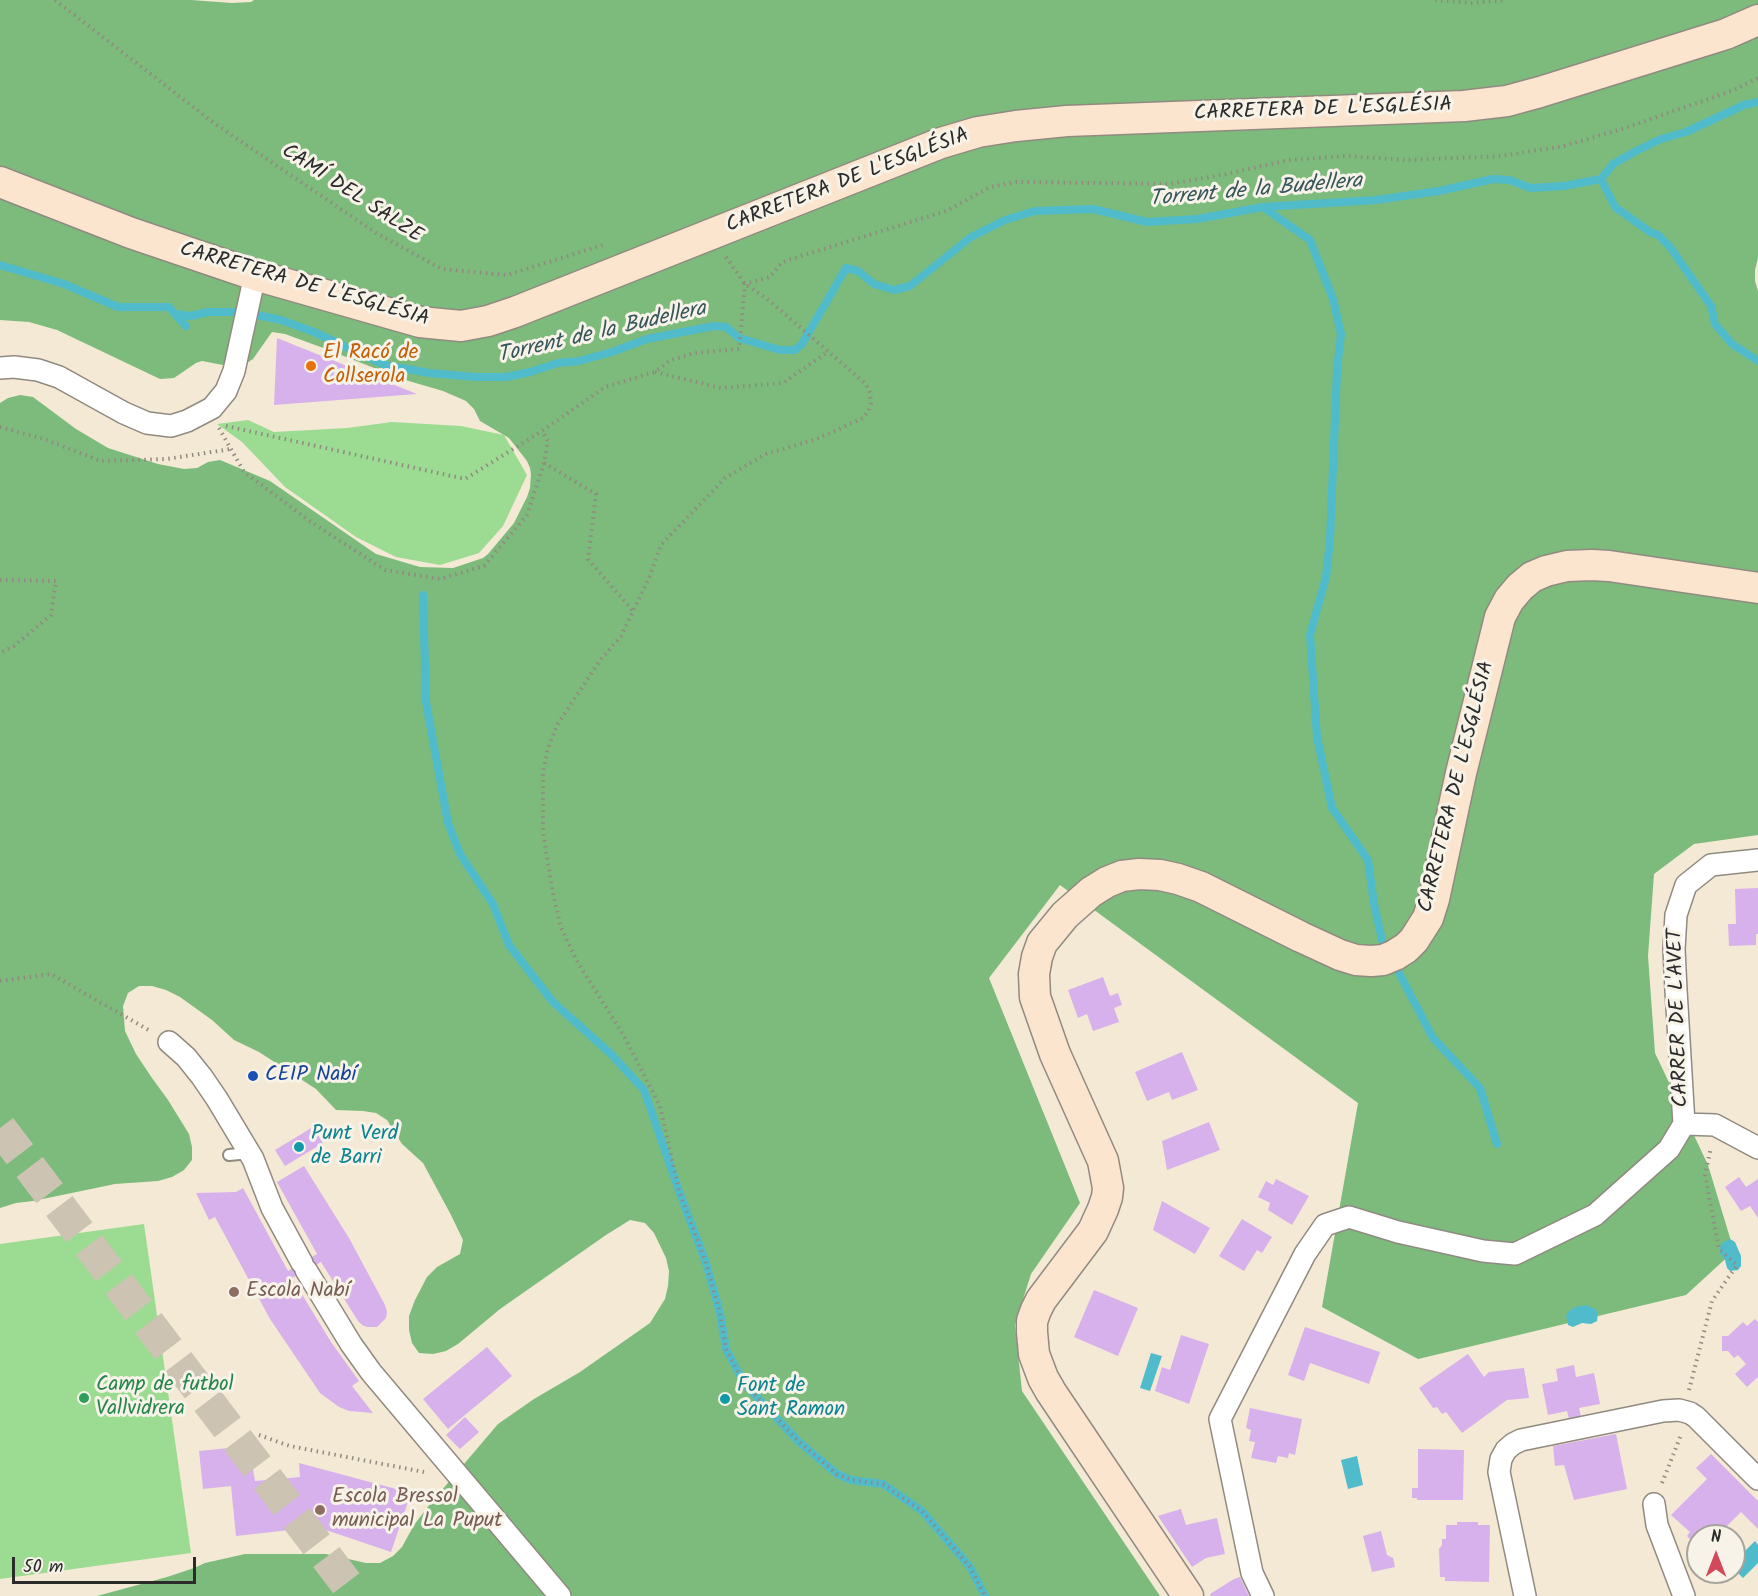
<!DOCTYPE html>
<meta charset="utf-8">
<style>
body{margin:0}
#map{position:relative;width:1758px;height:1596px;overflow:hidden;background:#f4e9d5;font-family:Kalam,sans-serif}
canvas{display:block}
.north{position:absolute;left:1686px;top:1524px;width:60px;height:60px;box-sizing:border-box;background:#f7f3e8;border:2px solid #a5a39c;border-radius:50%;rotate:0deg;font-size:16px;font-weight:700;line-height:24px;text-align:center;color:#2b2b2b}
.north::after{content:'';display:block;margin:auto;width:21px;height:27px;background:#d1495b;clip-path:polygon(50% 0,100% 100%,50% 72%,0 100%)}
.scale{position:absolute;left:12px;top:1557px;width:184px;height:27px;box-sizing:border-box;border:3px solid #2b2b2b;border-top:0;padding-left:8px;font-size:18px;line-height:21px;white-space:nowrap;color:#2b2b2b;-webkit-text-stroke:4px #f7f3e8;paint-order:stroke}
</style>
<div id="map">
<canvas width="1758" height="1596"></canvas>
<div class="north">N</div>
<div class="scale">50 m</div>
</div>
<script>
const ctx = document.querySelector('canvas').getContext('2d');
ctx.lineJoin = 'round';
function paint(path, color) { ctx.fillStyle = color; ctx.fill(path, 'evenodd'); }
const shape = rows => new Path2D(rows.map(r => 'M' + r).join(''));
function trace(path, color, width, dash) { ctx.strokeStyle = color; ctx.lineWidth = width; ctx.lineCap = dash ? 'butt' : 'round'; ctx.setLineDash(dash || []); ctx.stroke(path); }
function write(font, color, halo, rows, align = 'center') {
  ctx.font = font + ' Kalam,sans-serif'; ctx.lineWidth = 6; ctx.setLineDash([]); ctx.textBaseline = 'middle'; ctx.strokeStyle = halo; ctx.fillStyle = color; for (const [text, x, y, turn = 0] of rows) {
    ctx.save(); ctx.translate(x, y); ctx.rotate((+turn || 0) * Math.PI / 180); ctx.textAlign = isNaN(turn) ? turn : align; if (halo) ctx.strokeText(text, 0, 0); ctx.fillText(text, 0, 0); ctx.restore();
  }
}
const green = shape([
 [248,420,274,432,347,428,392,422,461,426,504,435,527,475,503,526,479,553,440,565,396,557,356,537,285,487,242,442,217,424],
 [144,1224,191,1553,0,1579,0,1244]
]);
const forest = shape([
 [0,0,191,0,232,3,251,2,254,0,1758,0,1758,258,1755,270,1755,281,1758,291,1758,835,1694,844,1654,874,1648,956,1655,1053,1708,1165,1734,1251,1686,1295,1418,1359,1322,1307,1358,1103,1060,885,989,978,1080,1203,1031,1274,1015,1325,1022,1391,1160,1596,97,1596,167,1577,194,1568,205,1563,245,1554,326,1554,366,1563,380,1563,393,1556,402,1547,414,1525,430,1504,498,1424,534,1399,580,1372,650,1323,665,1299,668,1286,669,1271,666,1258,654,1233,645,1223,630,1220,606,1235,500,1309,458,1344,446,1351,433,1354,419,1353,412,1343,409,1330,409,1316,415,1300,427,1277,437,1267,460,1254,463,1240,451,1215,423,1163,402,1144,387,1120,376,1113,363,1111,336,1110,316,1089,259,1052,234,1040,212,1020,180,997,166,990,152,986,139,986,128,993,123,1006,125,1031,136,1054,152,1078,168,1100,189,1134,192,1147,192,1160,184,1170,172,1177,158,1181,115,1184,33,1201,16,1203,0,1208,0,403,8,398,20,395,33,397,76,429,108,448,158,464,184,469,197,468,208,462,220,460,270,481,376,554,420,567,453,568,483,558,488,554,514,523,527,497,530,488,531,474,530,468,527,461,509,438,480,421,474,409,466,401,443,391,402,379,326,349,285,334,272,332,253,359,242,366,228,366,202,361,196,363,174,378,160,379,57,330,29,322,0,320]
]);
const water = shape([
 [1730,1239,1735,1242,1741,1256,1741,1266,1738,1270,1730,1271,1727,1268,1725,1260,1720,1254,1720,1247,1722,1243],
 [1586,1305,1595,1309,1598,1313,1597,1321,1591,1324,1582,1323,1573,1327,1568,1325,1566,1316,1568,1312,1575,1307],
 [1151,1353,1162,1356,1150,1391,1140,1388],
 [1357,1456,1363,1485,1348,1489,1341,1460],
 [1755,1541,1758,1545,1758,1563,1743,1578,1734,1569,1734,1562]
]);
const stream = shape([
 [1601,179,1615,207,1650,232,1658,235,1670,247,1711,306,1715,324,1732,344,1758,361],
 [1263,207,1310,240,1333,299,1341,334,1337,370,1330,540,1326,577,1310,635,1317,737,1332,808,1368,860,1374,904,1382,940],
 [0,265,64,284,118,307,169,307,175,314,191,316,208,312,232,312],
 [175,314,186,326],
 [257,315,281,320,314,332,385,365,429,373,476,377,506,377,530,372,558,363,579,361,612,352,647,339,714,326,726,327,739,338,780,350,795,350,802,344,846,268,858,271,874,284,894,290,910,286,971,237,1005,220,1035,211,1093,209,1147,222,1197,219,1263,207,1376,200,1439,191,1493,179,1509,180,1531,188,1564,186,1601,179,1613,164,1636,151,1661,139,1686,132,1744,105,1758,102],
 [423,595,426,702,448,823,460,854,493,904,509,945,553,1002,611,1054,644,1090,679,1191,706,1263,720,1313,726,1349,744,1383,798,1441,837,1474,851,1480,883,1484,922,1511,970,1567,985,1596],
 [1398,971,1433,1038,1480,1088,1497,1144]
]);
const building = shape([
 [277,338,417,394,274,405],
 [1758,888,1758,934,1756,934,1756,945,1729,946,1728,924,1736,924,1735,889],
 [1103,977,1110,996,1118,993,1122,1005,1114,1008,1119,1022,1093,1031,1087,1014,1078,1018,1068,990],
 [1182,1052,1198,1090,1172,1100,1169,1092,1147,1101,1135,1072],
 [1209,1122,1220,1150,1167,1170,1162,1141],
 [313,1127,323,1143,285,1166,275,1150],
 [304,1166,349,1238,385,1305,387,1312,386,1318,377,1327,367,1327,362,1325,358,1321,321,1262,292,1278,331,1342,359,1381,352,1386,373,1413,349,1411,339,1407,320,1393,270,1319,215,1217,209,1220,196,1193,236,1192,243,1188,288,1271,317,1254,277,1182],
 [1739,1177,1746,1187,1758,1179,1758,1218,1750,1206,1741,1211,1725,1187],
 [1276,1179,1309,1196,1292,1225,1268,1210,1270,1203,1258,1197,1266,1181,1273,1185],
 [1162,1201,1210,1228,1195,1254,1153,1230],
 [1242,1219,1272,1237,1262,1253,1257,1250,1244,1271,1219,1256],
 [1094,1290,1138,1308,1118,1356,1074,1337],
 [1755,1319,1758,1322,1758,1377,1747,1387,1735,1374,1746,1364,1738,1355,1734,1358,1728,1351,1722,1351,1722,1336,1728,1336,1743,1322,1747,1326],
 [1305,1327,1380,1352,1369,1384,1310,1363,1304,1381,1288,1375],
 [1181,1335,1209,1344,1189,1404,1155,1391,1162,1367,1170,1370],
 [487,1347,512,1376,448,1429,423,1399],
 [1468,1354,1484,1377,1489,1372,1524,1368,1529,1398,1507,1400,1462,1433,1446,1412,1442,1414,1437,1407,1433,1408,1419,1388],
 [1574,1365,1576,1377,1594,1373,1600,1404,1579,1408,1581,1417,1569,1419,1567,1411,1548,1415,1542,1384,1558,1381,1556,1369],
 [1250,1408,1302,1419,1295,1455,1289,1453,1288,1458,1278,1456,1276,1463,1251,1458,1255,1442,1249,1441,1251,1430,1246,1428],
 [465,1417,479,1432,460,1449,446,1435],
 [1616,1434,1627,1489,1574,1500,1564,1465,1555,1466,1553,1446],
 [249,1446,255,1481,300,1477,299,1463,411,1493,391,1552,317,1527,236,1536,231,1486,203,1489,199,1451],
 [1418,1449,1464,1450,1463,1500,1417,1500,1417,1498,1412,1498,1412,1488,1418,1488],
 [1711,1454,1758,1501,1758,1529,1741,1512,1717,1536,1698,1536,1698,1547,1687,1536,1690,1532,1671,1515,1707,1479,1696,1468],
 [1181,1509,1186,1525,1217,1518,1225,1554,1206,1558,1192,1567,1158,1516],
 [1457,1522,1478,1522,1478,1525,1490,1525,1489,1582,1445,1581,1445,1577,1440,1577,1439,1549,1442,1545,1442,1539,1446,1539,1446,1525,1457,1525],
 [1381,1531,1387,1555,1393,1558,1395,1567,1372,1572,1363,1536],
 [1240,1577,1249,1596,1211,1596,1210,1594,1234,1579]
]);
const trunkTunnel = shape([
 [0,1128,356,1596]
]);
const path = shape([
 [55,0,214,123,376,233,442,269,507,275,606,244],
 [1435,0,1471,3,1507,0],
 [726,257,745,284,766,298,866,384,870,393,871,403,868,412,863,418,817,439,766,454,725,478,661,545,649,578,621,636,601,659,557,725,548,748,543,772,543,833,553,893,561,928,578,963,624,1036,660,1106,679,1191,706,1263,720,1313,726,1349,744,1383,798,1441,837,1474,851,1480,883,1484,922,1511,970,1567,985,1596],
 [655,372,721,388,783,383,829,351],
 [226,426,465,479,542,431],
 [0,427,44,439,101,461,167,459,231,449],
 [219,428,244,472,311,522,385,570,440,579,484,566,527,515,544,463,548,441,542,431,605,387,655,372,669,361,694,353,739,349,745,284,770,277,781,263,788,260,946,211,990,187,1016,182,1170,184,1226,174,1289,160,1346,156,1407,160,1502,156,1564,146,1625,128,1734,90,1758,78],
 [544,463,596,494,588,559,633,611],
 [0,580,56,581,51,615,14,646,0,653],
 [0,981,51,974,152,1032],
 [1689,1390,1712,1301,1737,1265,1719,1249,1705,1175,1711,1147],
 [259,1435,290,1446,424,1472],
 [1662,1483,1681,1435]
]);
const service = shape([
 [229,1155,250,1153]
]);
const minor = shape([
 [0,368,14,367,38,370,59,377,124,413,147,423,171,426,187,421,212,408,226,391,234,371,255,275],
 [169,1042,186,1057,202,1077,217,1099,253,1159,272,1208,302,1263],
 [1684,1124,1676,990,1674,949,1676,915,1686,885,1711,865,1758,860],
 [306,1270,351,1344,371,1372,560,1596],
 [1654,1504,1657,1525,1684,1596],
 [1263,1596,1252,1573,1220,1419,1305,1254,1325,1225,1349,1217,1398,1232,1483,1251,1515,1254,1595,1215,1669,1149,1684,1124,1715,1125,1758,1148],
 [1525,1596,1499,1472,1501,1459,1506,1450,1513,1444,1521,1440,1663,1411,1679,1410,1690,1413,1696,1417,1758,1479]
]);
const secondary = shape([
 [0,182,131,233,255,275,420,322,461,326,488,321,515,312,941,143,978,132,1016,126,1067,121,1464,106,1507,101,1540,92,1726,34,1758,20],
 [1188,1596,1051,1392,1043,1378,1034,1354,1032,1332,1032,1321,1036,1310,1041,1300,1093,1231,1103,1209,1107,1197,1108,1188,1103,1161,1055,1054,1035,997,1034,974,1037,957,1042,943,1065,915,1091,892,1107,882,1122,876,1139,874,1160,875,1178,879,1201,887,1301,937,1340,955,1356,960,1371,961,1383,960,1395,955,1406,948,1414,940,1428,918,1434,899,1461,773,1500,617,1509,600,1520,587,1532,577,1546,571,1567,566,1592,565,1609,566,1758,588]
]);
const markers = [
 [311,366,6,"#e8710a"],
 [253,1076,6,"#1a4fb4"],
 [299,1147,6,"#0f9aa8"],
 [234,1292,6,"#8d6e63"],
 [84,1398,6,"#2e9e5b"],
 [725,1399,6,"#0f9aa8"],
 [320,1510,6,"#8d6e63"]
];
const streetNames = [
 ["CARRETERA DE L'ESGLÉSIA",1323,111,-2],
 ["CARRETERA DE L'ESGLÉSIA",848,182,-21],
 ["CAMÍ DEL SALZE",351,195,33],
 ["CARRETERA DE L'ESGLÉSIA",304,286,16],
 ["CARRETERA DE L'ESGLÉSIA",1458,787,-76],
 ["CARRER DE L'AVET",1680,1018,-92]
];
const foodNames = [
 ["El Racó de",323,354],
 ["Collserola",323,378]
];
const transitNames = [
 ["CEIP Nabí",265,1076]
];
const cultureNames = [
 ["Punt Verd",311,1135],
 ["de Barri",311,1159],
 ["Font de",737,1387],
 ["Sant Ramon",737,1411]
];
const educationNames = [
 ["Escola Nabí",246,1292],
 ["Escola Bressol",332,1498],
 ["municipal La Puput",332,1522]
];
const leisureNames = [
 ["Camp de futbol",96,1386],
 ["Vallvidrera",96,1410]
];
const waterNames = [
 ["Torrent de la Budellera",1256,192,-5],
 ["Torrent de la Budellera",602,334,-13]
];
paint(green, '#9bdb92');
paint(forest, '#7cbb7c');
paint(water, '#50bbcb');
trace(stream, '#50bbcb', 8);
paint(building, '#d7b1ec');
trace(trunkTunnel, '#ccc3b3', 33, [33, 16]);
trace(service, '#908a80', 14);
trace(minor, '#908a80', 24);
trace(secondary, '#908a80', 33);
trace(path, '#908a80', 4, [1.5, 4.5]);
trace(service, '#fff', 10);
trace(minor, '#fff', 21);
trace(secondary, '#fce5cf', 30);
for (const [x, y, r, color] of markers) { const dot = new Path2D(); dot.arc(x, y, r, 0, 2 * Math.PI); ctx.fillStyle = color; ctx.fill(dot); trace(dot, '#f7f3e8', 2); }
write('21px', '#2b2b2b', '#f7f3e8', streetNames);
write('21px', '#c56008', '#f7f3e8', foodNames, 'left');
write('21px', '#164399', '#f7f3e8', transitNames, 'left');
write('21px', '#0d838f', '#f7f3e8', cultureNames, 'left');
write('21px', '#785e54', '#f7f3e8', educationNames, 'left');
write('21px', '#27864d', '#f7f3e8', leisureNames, 'left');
write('italic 22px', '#36565b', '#f7f3e8', waterNames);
</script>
